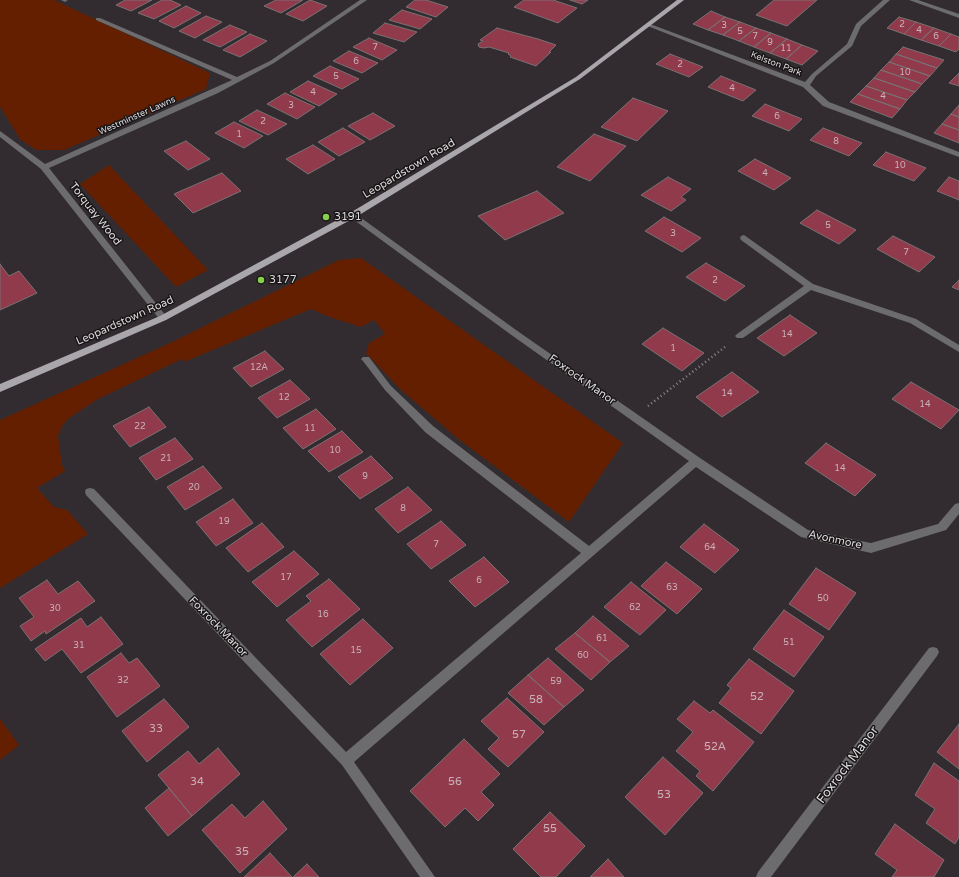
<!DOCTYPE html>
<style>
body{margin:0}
canvas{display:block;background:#322c30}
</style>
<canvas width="959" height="877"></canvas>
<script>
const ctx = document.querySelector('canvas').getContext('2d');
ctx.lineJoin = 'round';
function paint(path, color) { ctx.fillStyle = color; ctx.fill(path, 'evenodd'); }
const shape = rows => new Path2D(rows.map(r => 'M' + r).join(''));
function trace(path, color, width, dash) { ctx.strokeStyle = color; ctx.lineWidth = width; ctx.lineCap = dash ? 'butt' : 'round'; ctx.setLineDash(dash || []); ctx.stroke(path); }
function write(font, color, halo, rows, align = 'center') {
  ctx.font = font + ' "Varela Round",sans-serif'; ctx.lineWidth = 3; ctx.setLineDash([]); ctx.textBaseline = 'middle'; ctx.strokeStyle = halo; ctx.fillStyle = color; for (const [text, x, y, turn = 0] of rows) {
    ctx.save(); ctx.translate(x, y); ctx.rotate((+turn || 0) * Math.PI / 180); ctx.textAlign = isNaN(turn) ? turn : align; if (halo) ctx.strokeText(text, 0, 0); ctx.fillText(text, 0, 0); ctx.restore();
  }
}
const green = shape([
 [0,0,54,0,210,73,206,89,64,150,36,150,20,139,0,107],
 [109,165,208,270,176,287,80,184],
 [361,258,623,443,569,522,457,438,400,389,366,353,369,343,385,334,374,320,361,327,329,317,311,309,184,362,182,359,98,399,69,418,62,426,58,436,62,465,65,471,37,488,54,507,67,510,88,534,0,588,0,420,170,343,339,260],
 [0,719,19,745,0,760]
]);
const building = shape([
 [125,0,152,0,131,11,116,5,125,0],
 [162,0,170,0,181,5,154,19,138,13,162,0],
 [276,0,303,0,281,13,264,6,276,0],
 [310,0,327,6,303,21,286,14,310,0],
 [415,0,426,0,448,7,436,17,406,7,415,0],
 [524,0,553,0,577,8,558,23,514,7,524,0],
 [570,0,588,0,582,4,570,0],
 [774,0,817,0,787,26,756,15,774,0],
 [186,6,201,13,174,28,159,21,186,6],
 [402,10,432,19,420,29,389,20,402,10],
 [711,11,725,17,708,30,693,24,711,11],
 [206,16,222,22,195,38,179,31,206,16],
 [725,17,740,22,723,35,708,30,725,17],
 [899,17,916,22,904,34,887,28,899,17],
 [740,22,756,28,739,41,723,35,740,22],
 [916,22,934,28,921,40,904,34,916,22],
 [385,23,417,32,404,42,373,33,385,23],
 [230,25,247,32,220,47,203,40,230,25],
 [497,28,538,39,556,45,549,52,551,52,536,66,510,57,511,56,508,54,509,53,489,47,484,48,479,47,478,44,483,41,480,40,497,28],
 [756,28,771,33,754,47,739,41,756,28],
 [934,28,951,34,939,46,921,40,934,28],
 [771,33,787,39,770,53,754,47,771,33],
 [250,34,267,41,240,57,223,50,250,34],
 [951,34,959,37,959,49,956,52,939,46,951,34],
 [369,38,397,50,382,60,353,47,369,38],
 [787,39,802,45,786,59,770,53,787,39],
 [802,45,818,51,802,65,786,59,802,45],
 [903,47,944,60,937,68,896,54,903,47],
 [349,51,378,63,362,73,333,61,349,51],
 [670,54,703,67,689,77,656,64,670,54],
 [896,54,937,68,930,76,889,62,896,54],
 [889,62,930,76,922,84,881,70,889,62],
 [330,66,359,79,342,89,313,76,330,66],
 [881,70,922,84,915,92,874,78,881,70],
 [959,73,959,86,949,83,959,73],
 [721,76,756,90,743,101,708,87,721,76],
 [874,78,915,92,907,100,866,86,874,78],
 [308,81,337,94,319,106,290,92,308,81],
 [866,86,907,100,900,109,858,94,866,86],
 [285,93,315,107,297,119,267,104,285,93],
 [858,94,900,109,892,118,850,102,858,94],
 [633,98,668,111,637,141,601,127,633,98],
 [765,104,802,119,789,131,752,116,765,104],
 [959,105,959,117,951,114,959,105],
 [257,110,287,124,268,135,239,121,257,110],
 [373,113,395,126,370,140,348,126,373,113],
 [951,114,959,117,959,130,942,124,951,114],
 [234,122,263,136,244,148,215,133,234,122],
 [942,124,959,130,959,143,934,133,942,124],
 [343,128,365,142,339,156,318,142,343,128],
 [823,128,862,143,849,156,810,140,823,128],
 [594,134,626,146,590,181,557,167,594,134],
 [186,141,210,159,188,170,164,151,186,141],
 [313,145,335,159,308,174,286,159,313,145],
 [886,152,926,168,914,181,873,165,886,152],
 [755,159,791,178,774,190,738,171,755,159],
 [222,173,241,191,193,213,174,194,222,173],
 [668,177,691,189,681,197,686,200,671,211,641,195,668,177],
 [949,177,959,181,959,200,937,191,949,177],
 [537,191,564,213,505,240,478,216,537,191],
 [817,210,856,230,839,244,800,223,817,210],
 [664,217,701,238,682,252,645,231,664,217],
 [893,236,935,257,919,272,877,249,893,236],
 [706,263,745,286,725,301,686,277,706,263],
 [0,264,9,276,19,271,37,293,0,310,0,264],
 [959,280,959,290,952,287,959,280],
 [790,315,817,333,784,356,757,338,790,315],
 [663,328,704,353,682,371,642,344,663,328],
 [265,351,284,369,251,387,233,368,265,351],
 [732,372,759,392,722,417,696,397,732,372],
 [290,380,310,399,277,418,258,398,290,380],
 [911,382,959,410,941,429,892,399,911,382],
 [149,407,166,427,130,447,113,426,149,407],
 [316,409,336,429,303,449,283,428,316,409],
 [342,431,363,452,329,472,308,451,342,431],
 [175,438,193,459,156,480,139,458,175,438],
 [826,443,876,475,855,496,805,463,826,443],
 [371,456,393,478,360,499,338,477,371,456],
 [203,466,222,488,185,510,167,487,203,466],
 [408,487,432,510,398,533,375,509,408,487],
 [233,499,253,523,216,546,196,522,233,499],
 [441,521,466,545,431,569,407,544,441,521],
 [262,523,284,547,248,572,226,548,262,523],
 [704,524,739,550,715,573,680,547,704,524],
 [294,551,319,574,277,607,252,582,294,551],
 [484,557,509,582,475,607,449,581,484,557],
 [666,562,702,589,677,614,641,586,666,562],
 [816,568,856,593,829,630,789,604,816,568],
 [329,579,360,609,312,647,286,620,311,601,306,596,329,579],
 [47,580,58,594,78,581,95,601,46,634,45,631,31,641,20,626,34,617,19,598,47,580],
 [631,582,666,610,640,635,604,607,631,582],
 [784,610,824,637,794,677,753,649,784,610],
 [593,616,629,646,610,662,575,633,593,616],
 [101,617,123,644,81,673,62,649,45,661,35,649,81,618,87,627,101,617],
 [363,619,393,648,350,685,320,654,363,619],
 [575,633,610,662,591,680,555,649,575,633],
 [121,653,129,663,137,658,160,686,117,717,87,677,121,653],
 [548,658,584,690,564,707,528,675,548,658],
 [749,659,794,691,761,734,719,703,731,688,727,685,749,659],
 [528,675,564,707,544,725,508,693,528,675],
 [507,698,544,732,508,767,488,749,499,738,481,721,507,698],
 [164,699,189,727,147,762,122,731,164,699],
 [694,701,710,713,713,710,754,742,713,791,696,776,700,771,676,751,693,732,677,719,694,701],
 [959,724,959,769,937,752,959,724],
 [464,739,500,774,481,792,494,805,478,821,465,808,445,827,410,791,464,739],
 [218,748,240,774,192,816,158,775,188,751,199,764,218,748],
 [663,757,703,793,665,835,625,797,663,757],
 [934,763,959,781,959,837,955,844,926,823,935,809,915,795,934,763],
 [169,788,192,816,168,836,145,808,169,788],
 [263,801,287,829,240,873,202,830,232,804,245,818,263,801],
 [550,812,585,846,556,877,541,877,513,849,550,812],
 [895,824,944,860,934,877,892,877,897,870,875,854,895,824],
 [270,853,292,877,244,877,270,853],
 [608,859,624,877,590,877,608,859],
 [307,864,319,877,293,877,307,864]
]);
const path = shape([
 [648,406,725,347]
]);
const minor = shape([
 [61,0,68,0,65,2,61,0],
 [360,0,367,0,274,63,218,93,49,168,166,316,168,318,166,320,160,320,41,169,0,137,0,131,45,164,232,80,96,20,96,18,100,18,237,77,270,61,360,0],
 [883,0,890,0,861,26,852,46,816,76,810,85,829,102,959,152,959,157,823,106,803,87,645,25,650,24,805,82,812,74,847,44,856,24,883,0],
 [909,0,918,0,959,14,959,18,909,0],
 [353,212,516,330,700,458,808,530,871,543,938,524,955,504,959,503,959,514,946,530,871,553,801,537,696,467,354,762,435,877,420,877,342,765,86,495,85,492,86,489,90,488,94,489,346,752,581,553,425,432,385,390,363,361,361,359,363,357,369,357,391,386,433,426,589,546,689,461,510,334,350,217,349,215,353,212],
 [744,235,813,284,916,319,959,345,959,352,910,323,811,290,743,338,737,338,735,336,737,334,804,286,741,240,740,238,741,236,744,235],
 [933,647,937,648,939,652,937,656,771,877,756,877,758,872,929,648,933,647]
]);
const major = shape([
 [677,0,684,0,580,79,356,217,166,320,0,392,0,384,160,316,350,213,576,77,677,0]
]);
const markers = [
 [326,217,4,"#87cf4a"],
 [261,280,4,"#87cf4a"]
];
const numberNames = [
 ["2",902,25],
 ["3",724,26],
 ["4",919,31],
 ["5",740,32],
 ["7",755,37],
 ["6",936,37],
 ["9",770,43],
 ["7",375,48],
 ["11",786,49],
 ["6",356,62],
 ["2",680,65],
 ["10",905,73],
 ["5",336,77],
 ["4",732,89],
 ["4",313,93],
 ["4",883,97],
 ["3",291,106],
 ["6",777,117],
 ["2",263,122],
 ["1",239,135],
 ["8",836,142],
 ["10",900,166],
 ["4",765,174],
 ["5",828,226],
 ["3",673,234],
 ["7",906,253],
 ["2",715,281],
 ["14",787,335],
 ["1",673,349],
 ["12A",259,368],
 ["14",727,394],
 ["12",284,398],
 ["14",925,405],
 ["22",140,427],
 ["11",310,429],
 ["10",335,451],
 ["21",166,459],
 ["14",840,469],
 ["9",365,477],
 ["20",194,488],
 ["8",403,509],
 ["19",224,522],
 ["7",436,545],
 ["64",710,548],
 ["17",286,578],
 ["6",479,581],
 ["63",672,588],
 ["50",823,599],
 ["62",635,608],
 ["30",55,609],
 ["16",323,615],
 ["61",602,639],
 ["51",789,643],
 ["31",79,646],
 ["15",356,651],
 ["60",583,656],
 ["32",123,681],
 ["59",556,682]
];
const farStreetnames = [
 ["Kelston Park",776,64,21],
 ["Westminster Lawns",137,116,-24]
];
const streetNames = [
 ["Leopardstown Road",409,169,-31],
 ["Torquay Wood",95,214,52],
 ["Leopardstown Road",125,321,-24],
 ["Foxrock Manor",582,380,35],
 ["Avonmore",835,540,12],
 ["Foxrock Manor",218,627,46]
];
const poiNames = [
 ["3191",334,217],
 ["3177",269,280]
];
const nearNumbernames = [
 ["52",757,697],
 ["58",536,700],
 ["33",156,729],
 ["57",519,735],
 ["52A",715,747],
 ["34",197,782],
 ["56",455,782],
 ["53",664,795],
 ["55",550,829],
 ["35",242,852]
];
const nearStreetnames = [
 ["Foxrock Manor",848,765,-53]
];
paint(green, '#631f00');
paint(building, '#903a4c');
trace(building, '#797172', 1);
trace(path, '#8f8a8d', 2.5, [1, 3]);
paint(minor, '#6c6b6d');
paint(major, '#a9a6ac');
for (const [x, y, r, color] of markers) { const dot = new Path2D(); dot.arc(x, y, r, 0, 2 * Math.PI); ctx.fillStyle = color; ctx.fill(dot); trace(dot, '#181517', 1.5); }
write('9px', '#cab2b8', null, numberNames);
write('9px', '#dedadc', '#181517', farStreetnames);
write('11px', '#dedadc', '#181517', streetNames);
write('11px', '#dedadc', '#181517', poiNames, 'left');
write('11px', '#cab2b8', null, nearNumbernames);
write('13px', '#dedadc', '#181517', nearStreetnames);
</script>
